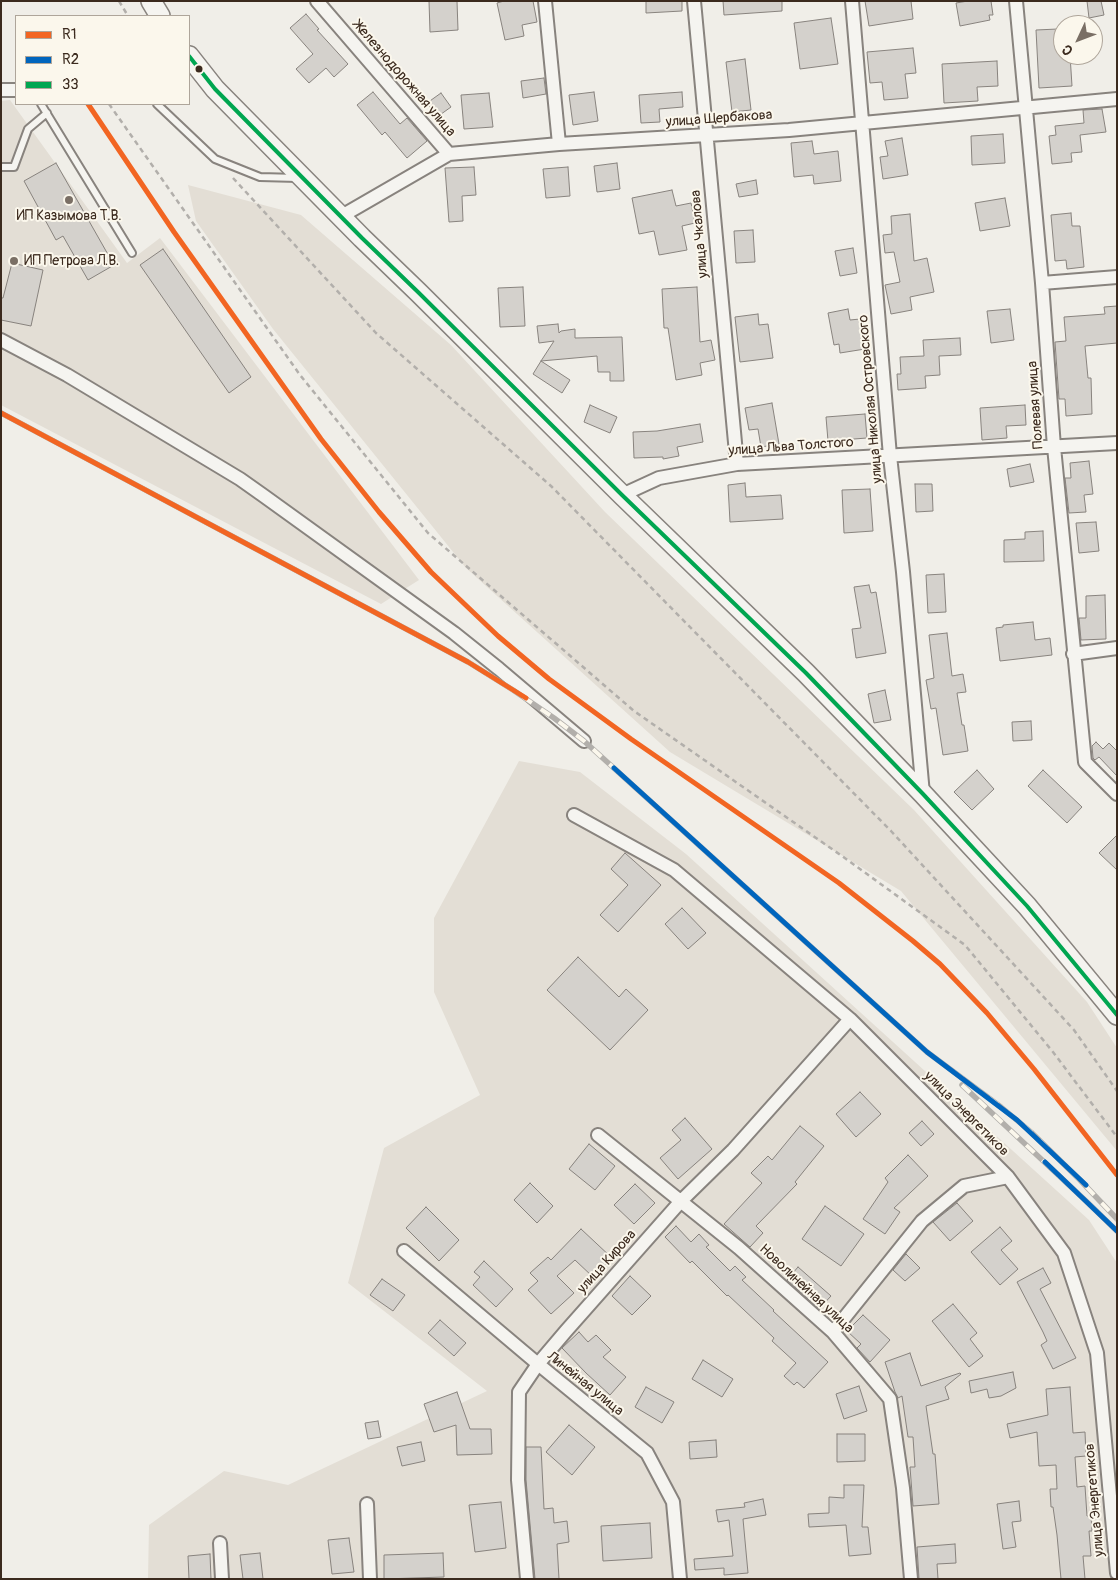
<!DOCTYPE html>
<meta charset="utf-8">
<style>
body{margin:0}
#map{position:relative;width:1118px;height:1580px;overflow:hidden;background:#f0eee8;font-family:Pangolin,sans-serif}
canvas{display:block}
.frame{position:absolute;inset:0;border:2px solid #3b2a1e;pointer-events:none}
.legend{position:absolute;left:15px;top:15px;width:175px;height:90px;box-sizing:border-box;background:#fbf7ec;border:1px solid #aea59a;margin:0;padding:6px 9px;list-style:none;font-size:15px;color:#3b2a1e}
.legend li{display:flex;align-items:center;gap:10px;height:25px}
.legend b{width:25px;border:1px solid #aea59a}
.north{position:absolute;left:1053px;top:15px;width:50px;height:50px;box-sizing:border-box;background:#fbf7ec;border:1px solid #aea59a;border-radius:50%;rotate:227deg;font-size:14px;font-weight:700;line-height:20px;text-align:center;color:#3b2a1e}
.north::after{content:'';display:block;margin:auto;width:18px;height:22px;background:#7a6f65;clip-path:polygon(50% 0,100% 100%,50% 72%,0 100%)}
</style>
<div id="map">
<canvas width="1118" height="1580"></canvas>
<div class="frame"></div>
<ul class="legend">
<li><b style="height:6px;background:#f26522"></b>R1</li>
<li><b style="height:6px;background:#0065bd"></b>R2</li>
<li><b style="height:6px;background:#00a651"></b>33</li>
</ul>
<div class="north">С</div>
</div>
<script>
const ctx = document.querySelector('canvas').getContext('2d');
ctx.lineJoin = 'round';
function paint(path, color) { ctx.fillStyle = color; ctx.fill(path, 'evenodd'); }
const shape = rows => new Path2D(rows.map(r => 'M' + r).join(''));
function trace(path, color, width, dash) { ctx.strokeStyle = color; ctx.lineWidth = width; ctx.lineCap = dash ? 'butt' : 'round'; ctx.setLineDash(dash || []); ctx.stroke(path); }
function write(font, color, halo, rows, align = 'center') {
  ctx.font = font + ' Pangolin,sans-serif'; ctx.lineWidth = 4; ctx.setLineDash([]); ctx.textBaseline = 'middle'; ctx.strokeStyle = halo; ctx.fillStyle = color; for (const [text, x, y, turn = 0] of rows) {
    ctx.save(); ctx.translate(x, y); ctx.rotate((+turn || 0) * Math.PI / 180); ctx.textAlign = isNaN(turn) ? turn : align; if (halo) ctx.strokeText(text, 0, 0); ctx.fillText(text, 0, 0); ctx.restore();
  }
}
const built = shape([
 [10,100,127,263,160,238,419,580,381,604,1,405,1,101],
 [188,185,301,215,451,345,605,512,914,810,1087,1002,1117,1048,1117,1151,901,891,670,752,466,568,273,329,196,221],
 [519,761,580,772,686,854,1089,1220,1117,1263,1117,1579,148,1579,149,1525,224,1471,288,1485,487,1391,348,1283,384,1148,480,1095,434,992,434,918]
]);
const building = shape([
 [429,1,457,1,458,30,430,32,429,1],
 [504,1,533,1,537,22,522,25,524,36,505,40,497,3,504,1],
 [646,1,682,1,682,11,646,13,646,1],
 [723,1,782,1,782,11,724,15,723,1],
 [865,1,911,1,913,19,869,26,865,1],
 [968,1,991,1,993,15,989,15,990,20,960,26,956,3,968,1],
 [1087,1,1101,1,1104,15,1089,18,1087,1],
 [306,14,319,29,317,30,348,64,334,77,326,68,309,83,296,69,313,54,290,28,306,14],
 [831,18,838,64,800,69,794,23,831,18],
 [1058,29,1059,44,1063,44,1063,55,1070,55,1072,86,1039,88,1036,30,1058,29],
 [913,48,916,73,905,74,908,98,884,100,882,82,870,83,867,52,913,48],
 [745,59,751,110,732,112,726,62,745,59],
 [997,61,998,86,977,87,978,101,944,103,942,64,997,61],
 [544,78,546,94,523,98,521,81,544,78],
 [373,92,400,124,407,118,427,141,407,158,385,132,382,135,357,105,373,92],
 [594,92,598,121,573,125,569,95,594,92],
 [682,92,683,107,659,109,660,122,641,123,639,95,682,92],
 [441,93,451,107,437,117,427,103,441,93],
 [489,93,493,127,464,129,461,95,489,93],
 [1102,109,1106,132,1080,135,1082,152,1071,153,1072,162,1052,164,1049,136,1056,135,1055,126,1084,123,1083,110,1102,109],
 [1003,134,1005,163,972,165,971,136,1003,134],
 [902,138,908,175,883,179,880,157,888,156,885,141,902,138],
 [812,141,814,154,838,151,841,181,814,184,813,175,794,177,791,143,812,141],
 [56,163,114,265,88,280,63,236,56,240,24,181,56,163],
 [617,163,620,189,597,192,594,166,617,163],
 [474,167,476,195,462,196,463,221,449,222,445,168,474,167],
 [568,167,570,196,546,198,543,169,568,167],
 [756,180,758,194,739,197,736,184,756,180],
 [672,190,676,206,691,203,695,223,682,226,687,250,659,255,654,231,639,234,632,198,672,190],
 [1005,198,1010,226,980,231,975,203,1005,198],
 [1071,213,1072,226,1080,226,1084,267,1067,269,1066,260,1055,261,1051,215,1071,213],
 [910,214,914,261,927,258,934,292,910,297,912,310,891,314,885,285,900,282,894,252,885,253,883,235,892,234,891,216,910,214],
 [753,230,755,262,736,263,734,231,753,230],
 [853,248,857,273,840,276,835,251,853,248],
 [163,249,251,377,229,393,140,265,163,249],
 [12,263,43,270,31,326,1,320,1,298,3,298,12,263],
 [523,287,525,326,500,327,498,288,523,287],
 [697,287,700,342,711,340,715,360,700,363,702,375,676,380,668,328,664,328,662,289,697,287],
 [1117,306,1117,343,1085,346,1088,378,1091,378,1092,414,1066,416,1065,399,1059,399,1055,342,1066,341,1064,317,1105,314,1104,307,1117,306],
 [848,309,850,320,860,319,865,349,840,353,839,344,834,345,828,313,848,309],
 [1010,309,1014,340,991,343,987,311,1010,309],
 [758,314,759,325,768,324,773,358,740,362,735,317,758,314],
 [558,324,559,333,561,331,575,329,575,338,622,337,624,381,610,381,610,372,598,372,597,356,541,361,554,341,539,343,537,326,558,324],
 [960,338,961,355,939,356,940,375,925,376,926,388,898,390,897,374,901,374,900,357,924,356,923,340,960,338],
 [541,361,570,380,562,393,533,374,541,361],
 [772,403,779,444,761,447,758,429,749,430,745,408,772,403],
 [590,405,617,417,610,433,584,422,590,405],
 [1025,405,1026,425,1006,426,1007,438,982,440,980,408,1025,405],
 [865,414,867,438,828,441,826,417,865,414],
 [700,424,703,442,677,447,679,456,663,459,663,457,634,458,633,432,657,431,700,424],
 [1089,461,1093,494,1084,495,1086,512,1069,513,1065,478,1071,478,1070,463,1089,461],
 [1030,464,1034,482,1010,487,1007,469,1030,464],
 [745,483,746,497,781,495,783,519,730,522,728,485,745,483],
 [915,484,932,484,933,511,916,512,915,484],
 [870,489,873,531,844,533,842,490,870,489],
 [1096,522,1099,551,1079,553,1076,523,1096,522],
 [1043,531,1044,561,1004,562,1004,540,1025,539,1025,532,1043,531],
 [944,574,946,612,928,613,926,575,944,574],
 [869,585,871,593,876,592,886,653,856,658,852,629,861,628,854,587,869,585],
 [1105,595,1106,639,1081,640,1079,618,1086,618,1086,596,1105,595],
 [1033,622,1035,640,1050,638,1052,655,1000,661,996,628,1003,627,1003,625,1033,622],
 [947,633,952,676,963,674,966,692,957,693,962,725,964,725,968,751,943,755,936,708,931,709,926,680,934,678,929,635,947,633],
 [885,690,891,720,874,723,868,694,885,690],
 [1031,721,1032,740,1013,741,1012,722,1031,721],
 [1096,742,1103,749,1109,743,1117,751,1117,776,1099,757,1095,760,1093,758,1092,746,1096,742],
 [977,770,994,789,972,810,954,792,977,770],
 [1043,770,1082,807,1067,823,1028,786,1043,770],
 [1117,835,1117,870,1099,853,1117,835],
 [625,853,661,885,618,932,600,915,628,885,611,869,625,853],
 [682,908,706,933,688,949,665,924,682,908],
 [578,957,619,997,626,989,648,1010,610,1050,547,990,578,957],
 [860,1092,881,1114,856,1137,836,1114,860,1092],
 [685,1118,712,1149,678,1179,660,1158,681,1140,672,1130,685,1118],
 [922,1121,934,1134,921,1146,909,1133,922,1121],
 [800,1126,824,1146,795,1182,797,1184,756,1226,763,1233,750,1247,724,1224,762,1183,751,1173,768,1156,772,1160,800,1126],
 [589,1144,615,1166,595,1190,569,1169,589,1144],
 [908,1155,928,1176,894,1208,900,1212,885,1234,863,1219,888,1182,885,1178,908,1155],
 [530,1183,553,1206,537,1223,514,1200,530,1183],
 [635,1184,655,1203,634,1224,614,1205,635,1184],
 [957,1203,973,1221,950,1241,933,1222,957,1203],
 [825,1206,864,1234,841,1266,802,1239,825,1206],
 [426,1207,459,1240,439,1261,406,1228,426,1207],
 [676,1226,691,1242,699,1234,709,1245,706,1247,730,1271,735,1266,746,1277,742,1280,774,1310,773,1311,828,1362,804,1388,797,1382,794,1385,784,1376,796,1363,772,1341,774,1338,728,1295,727,1296,692,1261,690,1263,665,1237,676,1226],
 [1000,1227,1012,1241,1001,1250,1018,1269,1000,1285,971,1252,1000,1227],
 [581,1229,612,1258,593,1277,575,1260,557,1276,574,1293,551,1314,528,1290,538,1281,530,1273,548,1257,551,1260,581,1229],
 [906,1254,920,1268,905,1281,893,1270,906,1254],
 [484,1261,513,1289,496,1307,473,1285,480,1277,474,1272,484,1261],
 [798,1267,831,1296,819,1309,787,1280,798,1267],
 [1043,1268,1051,1283,1040,1289,1076,1358,1053,1369,1041,1345,1047,1341,1043,1332,1017,1282,1043,1268],
 [630,1276,651,1296,632,1315,612,1296,630,1276],
 [382,1279,405,1295,393,1311,370,1295,382,1279],
 [953,1304,977,1333,970,1339,983,1356,969,1367,932,1321,953,1304],
 [863,1315,890,1340,870,1362,857,1348,861,1344,847,1331,863,1315],
 [440,1320,466,1343,454,1356,428,1333,440,1320],
 [579,1332,588,1342,596,1335,611,1350,603,1357,626,1377,610,1395,586,1373,562,1348,579,1332],
 [910,1353,921,1386,960,1373,961,1374,945,1387,949,1399,926,1406,933,1454,935,1454,939,1504,913,1506,910,1467,915,1467,913,1437,908,1437,902,1396,898,1398,895,1392,885,1362,910,1353],
 [703,1360,733,1379,722,1397,692,1379,703,1360],
 [1013,1372,1016,1388,1001,1396,989,1398,987,1389,971,1393,969,1381,1013,1372],
 [859,1386,867,1411,844,1419,836,1394,859,1386],
 [646,1387,674,1402,662,1423,635,1407,646,1387],
 [1070,1387,1073,1433,1085,1432,1086,1456,1075,1457,1077,1487,1085,1486,1087,1516,1091,1516,1092,1531,1089,1531,1091,1556,1083,1556,1085,1579,1061,1579,1057,1535,1053,1507,1051,1507,1050,1489,1057,1489,1056,1465,1039,1466,1037,1432,1010,1438,1007,1424,1048,1415,1046,1389,1070,1387],
 [457,1392,470,1429,491,1429,492,1454,457,1455,456,1425,434,1432,424,1404,457,1392],
 [378,1421,381,1437,368,1439,365,1423,378,1421],
 [569,1425,595,1447,572,1475,546,1452,569,1425],
 [837,1434,865,1434,865,1461,837,1462,837,1434],
 [716,1440,717,1457,690,1459,689,1442,716,1440],
 [421,1442,425,1461,402,1466,397,1447,421,1442],
 [526,1447,541,1447,544,1509,553,1508,554,1523,567,1521,569,1542,557,1544,559,1579,535,1579,526,1480,526,1447],
 [844,1485,864,1485,862,1527,868,1527,871,1554,849,1556,846,1525,809,1527,808,1514,829,1513,829,1497,844,1498,844,1485],
 [763,1499,766,1515,743,1519,748,1573,724,1575,724,1568,695,1570,694,1559,733,1556,729,1520,718,1522,716,1510,745,1507,744,1503,763,1499],
 [1019,1501,1021,1521,1012,1522,1016,1547,1003,1549,997,1504,1019,1501],
 [501,1502,506,1548,475,1552,469,1505,501,1502],
 [650,1523,652,1558,603,1561,601,1526,650,1523],
 [349,1538,354,1572,332,1574,328,1540,349,1538],
 [955,1544,956,1563,937,1564,938,1579,919,1579,917,1547,955,1544],
 [260,1553,263,1579,243,1579,240,1555,260,1553],
 [443,1553,444,1577,384,1579,384,1555,443,1553],
 [210,1554,211,1579,189,1579,188,1556,210,1554]
]);
const path = shape([
 [119,1,128,16],
 [109,104,300,375,428,533,634,711,842,856,965,945,1053,1052,1117,1137],
 [233,178,376,333,551,486,891,831,1074,1030,1117,1091]
]);
const lane = shape([
 [41,104,132,253],
 [157,104,215,159,260,177,298,178],
 [1,167,14,167,28,129,47,113]
]);
const street = shape([
 [317,1,449,154],
 [545,1,559,144],
 [694,1,737,464],
 [852,1,890,456,903,572,923,794],
 [1016,1,1042,283,1054,447,1085,762,1117,794],
 [1,90,16,90],
 [340,217,449,154,559,144,789,130,1117,99],
 [1042,283,1117,277],
 [1,340,67,375,240,479,264,496,454,633,499,669,584,741],
 [622,495,659,478,737,464,1117,443],
 [1073,654,1117,648],
 [574,815,674,870,850,1019,1008,1177,1064,1253,1097,1353,1117,1573],
 [598,1135,739,1248,833,1332,890,1399,903,1488,911,1579],
 [404,1251,538,1364,647,1453,673,1502,680,1579],
 [833,1332,922,1221,964,1186,1008,1177],
 [367,1504,370,1579],
 [220,1543,222,1579],
 [527,1579,518,1480,519,1392,538,1364,566,1331,681,1201,733,1150,850,1019]
]);
const secondary = shape([
 [151,1,160,16],
 [189,56,215,89,362,238,419,293,622,495,806,673,923,794,1027,906,1117,1015]
]);
const rail = shape([
 [1,413,468,662,513,690,554,718,584,741,927,1052,1001,1107,1031,1132,1080,1180,1117,1219],
 [962,1085,1086,1201,1117,1231]
]);
const bus1 = shape([
 [189,56,215,89,362,238,419,293,622,495,806,673,923,794,1027,906,1117,1015]
]);
const rail1 = shape([
 [88,104,174,232,321,439,379,512,431,572,498,636,549,679,631,739,839,883,913,941,940,964,987,1013,1034,1069,1117,1175],
 [1,413,468,662,526,698]
]);
const rail2 = shape([
 [614,768,927,1052,1017,1120,1086,1185],
 [1045,1162,1117,1231]
]);
const markers = [
 [199,69,4.5,"#3b2a1e"],
 [69,200,5,"#7a6f65"],
 [14,261,5,"#7a6f65"]
];
const streetNames = [
 ["Железнодорожная улица",404,79,49],
 ["улица Щербакова",719,119,-4],
 ["улица Чкалова",700,234,-95],
 ["улица Николая Островского",871,399,-95],
 ["Полевая улица",1036,405,-94],
 ["улица Льва Толстого",791,447,-4],
 ["улица Энергетиков",966,1114,45],
 ["улица Кирова",607,1262,-48],
 ["Новолинейная улица",806,1289,43],
 ["Линейная улица",585,1384,39],
 ["улица Энергетиков",1095,1500,-95]
];
const poiNames = [
 ["ИП Казымова Т.В.",69,216],
 ["ИП Петрова Л.В.",24,261,"left"]
];
paint(built, '#e3ded5');
paint(building, '#d4d1cc');
trace(building, '#88837e', 1);
trace(lane, '#88837e', 10);
trace(street, '#88837e', 16);
trace(secondary, '#88837e', 22);
trace(path, '#b2afab', 2.5, [5, 4]);
trace(lane, '#f5f4f0', 6);
trace(street, '#f5f4f0', 12);
trace(secondary, '#f5f4f0', 19);
trace(rail, '#b2afab', 5.5);
trace(rail, '#fbf7ec', 4, [11]);
trace(bus1, '#00a651', 4);
trace(rail1, '#f26522', 5);
trace(rail2, '#0065bd', 5);
for (const [x, y, r, color] of markers) { const dot = new Path2D(); dot.arc(x, y, r, 0, 2 * Math.PI); ctx.fillStyle = color; ctx.fill(dot); trace(dot, '#fbf7ec', 2); }
write('14px', '#3b2a1e', '#fbf7ec', streetNames);
write('14px', '#3b2a1e', '#fbf7ec', poiNames);
</script>
